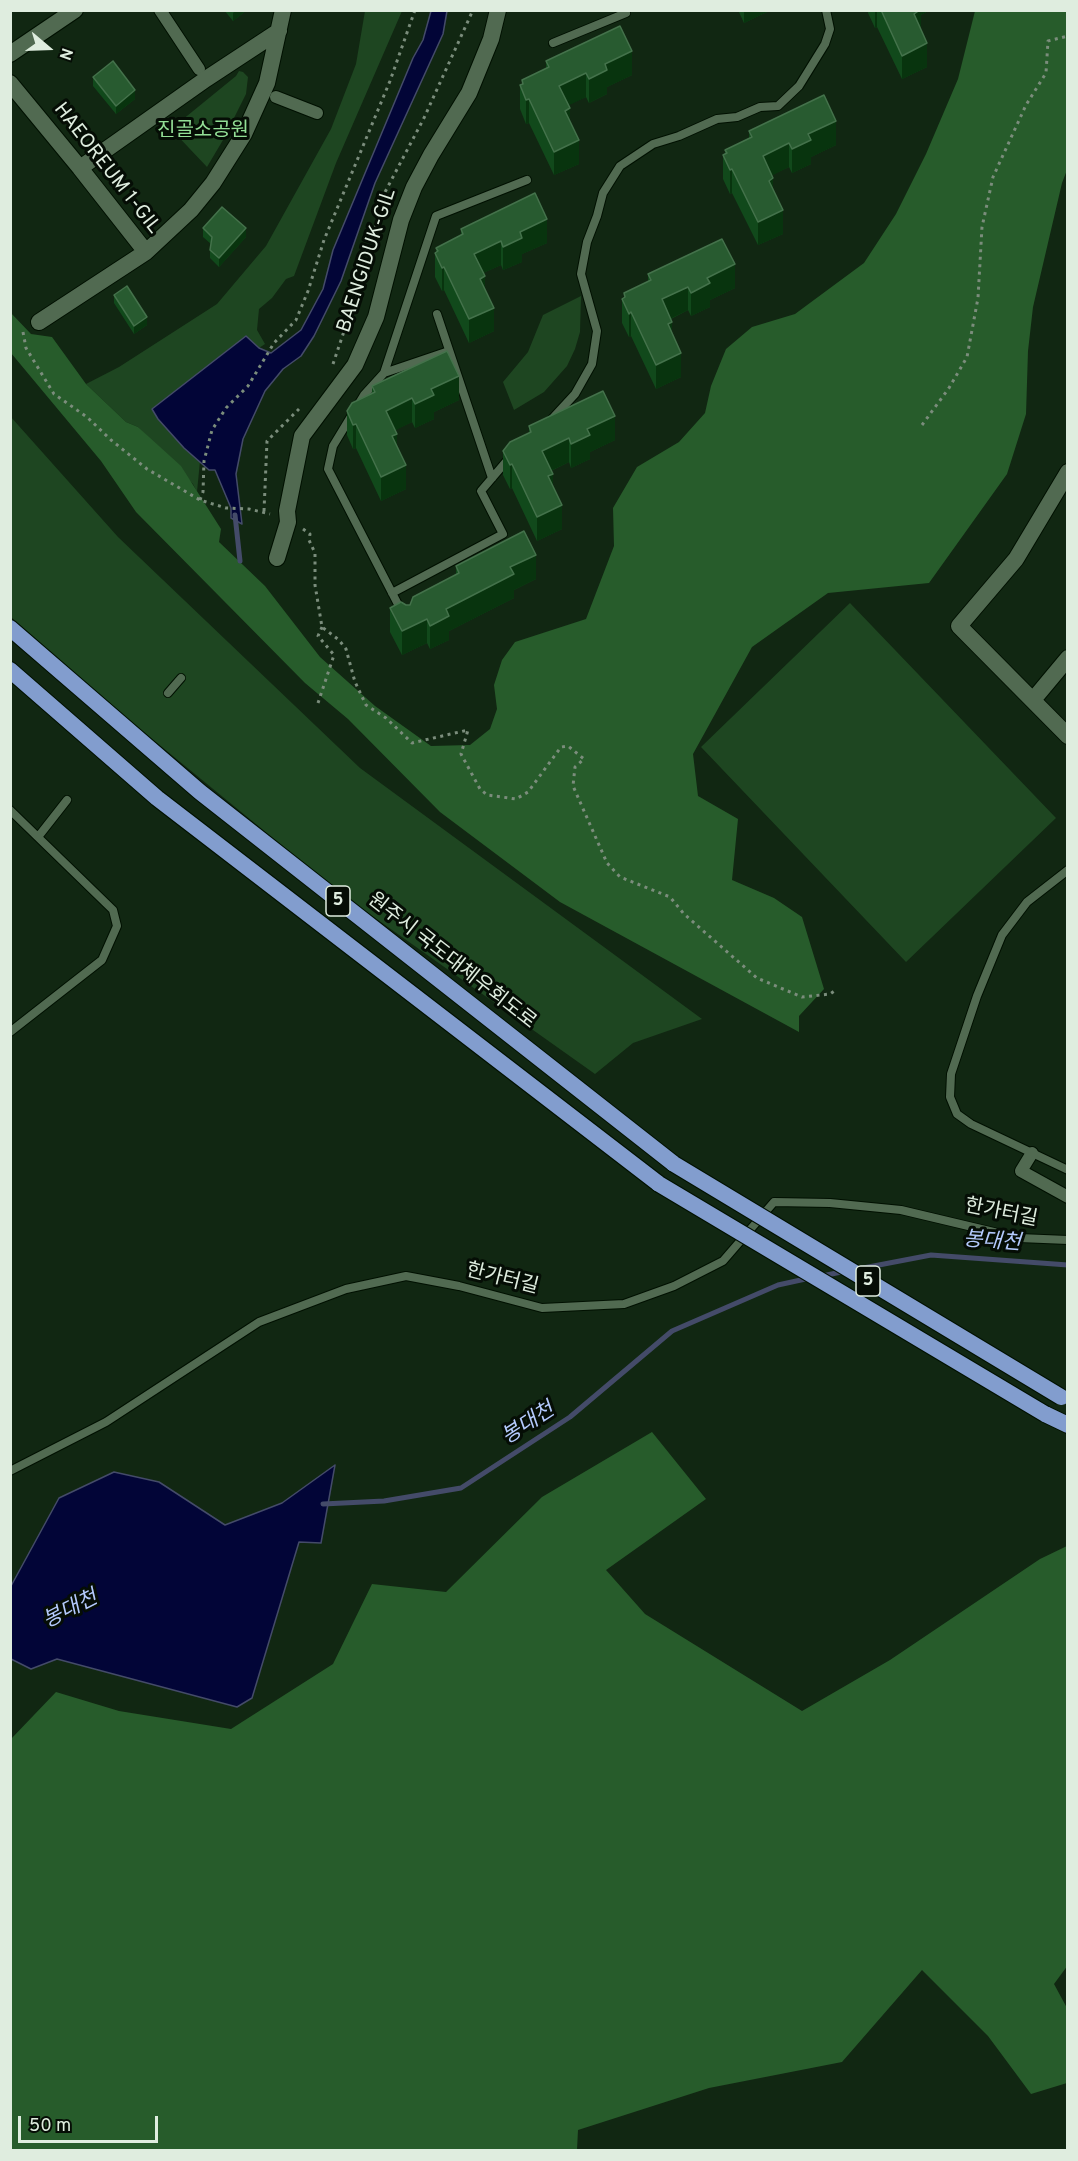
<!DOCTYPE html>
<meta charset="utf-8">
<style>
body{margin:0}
#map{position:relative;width:1078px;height:2161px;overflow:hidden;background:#112712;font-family:Overpass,sans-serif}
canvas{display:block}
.frame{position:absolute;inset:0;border:12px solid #dfeddf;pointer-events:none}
.north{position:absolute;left:18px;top:18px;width:60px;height:60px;-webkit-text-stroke:4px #050d05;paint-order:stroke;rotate:109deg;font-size:16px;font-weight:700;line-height:24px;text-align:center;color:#dfeddf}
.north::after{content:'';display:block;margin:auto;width:21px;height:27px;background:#dfeddf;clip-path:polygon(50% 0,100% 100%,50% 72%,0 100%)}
.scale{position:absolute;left:18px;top:2116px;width:140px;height:27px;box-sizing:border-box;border:3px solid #dfeddf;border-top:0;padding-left:8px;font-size:18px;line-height:21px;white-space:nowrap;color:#dfeddf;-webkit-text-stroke:4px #050d05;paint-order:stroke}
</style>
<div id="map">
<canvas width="1078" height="2161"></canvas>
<div class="frame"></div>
<div class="north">N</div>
<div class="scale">50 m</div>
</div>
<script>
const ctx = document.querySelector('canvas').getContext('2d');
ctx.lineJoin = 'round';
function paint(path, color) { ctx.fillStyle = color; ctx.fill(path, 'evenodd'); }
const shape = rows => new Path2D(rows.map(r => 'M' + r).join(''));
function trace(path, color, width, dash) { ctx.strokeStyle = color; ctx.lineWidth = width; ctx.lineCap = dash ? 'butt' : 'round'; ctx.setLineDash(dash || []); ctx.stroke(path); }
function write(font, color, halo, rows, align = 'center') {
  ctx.font = font + ' Overpass,"Noto Sans KR",sans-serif'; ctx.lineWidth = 6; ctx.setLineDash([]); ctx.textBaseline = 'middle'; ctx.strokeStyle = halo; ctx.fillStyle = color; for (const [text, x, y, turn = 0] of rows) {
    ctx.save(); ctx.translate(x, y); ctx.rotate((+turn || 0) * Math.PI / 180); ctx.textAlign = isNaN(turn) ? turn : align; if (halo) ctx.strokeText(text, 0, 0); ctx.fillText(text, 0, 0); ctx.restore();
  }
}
const green = shape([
 [365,11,402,11,336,163,294,276,286,279,272,298,259,309,257,330,265,344,259,348,200,461,197,492,193,484,138,427,126,422,86,384,119,367,217,304,266,246,331,129,356,64],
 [239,71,243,72,248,77,246,94,223,140,207,167,171,129,236,76],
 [581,296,580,332,575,349,567,366,544,392,514,410,503,382,528,352,543,315],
 [10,416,118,537,360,768,702,1019,633,1043,595,1074,340,893,129,720,11,617],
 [850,603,1056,818,906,962,701,747]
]);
const forest = shape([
 [975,11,1067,11,1067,170,1062,183,1033,307,1028,351,1026,414,1007,474,929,583,828,593,752,647,693,754,698,796,738,819,732,880,774,898,802,917,824,989,799,1016,799,1032,560,902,440,812,348,719,305,683,136,512,101,461,11,353,11,313,31,334,52,337,86,384,126,422,138,427,181,466,221,529,219,542,265,586,320,657,375,706,431,746,470,745,490,729,497,709,494,685,502,660,515,642,586,619,614,546,613,508,637,467,679,442,705,413,711,386,726,349,752,327,795,314,864,263,896,214,926,154,958,79],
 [652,1432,706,1499,606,1570,645,1614,802,1711,890,1660,1040,1559,1067,1546,1068,1965,1054,1984,1067,2008,1067,2083,1031,2094,988,2036,922,1970,842,2062,709,2088,578,2130,577,2150,11,2150,11,1739,56,1692,119,1711,231,1729,333,1664,372,1584,446,1592,542,1497]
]);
const water = shape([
 [431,11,447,11,443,34,375,183,341,281,314,336,301,356,283,369,265,391,243,439,236,474,242,524,231,518,231,508,215,470,209,470,184,448,158,419,152,409,246,336,259,348,271,353,301,330,323,289,333,250,413,58,423,40,431,11],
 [335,1465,321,1543,299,1542,252,1698,237,1707,57,1659,31,1669,11,1659,11,1586,59,1498,114,1472,159,1482,225,1525,282,1503,335,1465]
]);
const stream = shape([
 [235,515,240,561],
 [858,1269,931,1255,1068,1265],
 [822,1276,846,1271],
 [323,1504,384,1501,461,1488,570,1417,672,1331,778,1285,810,1278]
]);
const path = shape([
 [23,332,26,348,54,394,87,417,111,440,147,469,200,500,226,508,249,509,270,514],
 [333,364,363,275,384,194,424,118,473,10],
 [922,425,949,388,967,357,978,298,982,227,993,177,1026,105,1046,73,1048,41,1068,36],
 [200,500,203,492,204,461,212,430,226,408,248,386,274,343,296,320,308,291,324,240,390,81,415,10],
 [264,511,267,441,299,409],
 [303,529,310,534,309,540,315,553,315,585,322,627,339,640,346,649,355,682,366,705,386,718,412,743,468,730,461,754,480,789,487,795,516,799,528,792,561,747,568,746,584,759,575,767,573,786,607,863,620,877,670,897,684,914,757,978,802,997,830,994,837,989],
 [318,703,334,655,318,636,322,627]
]);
const service = shape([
 [553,43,626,13],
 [437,314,492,478],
 [384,373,446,352],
 [551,420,575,394,592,364,597,331,581,274,587,242,597,216,603,193,620,166,653,144,679,136,717,119,737,117,760,107,778,106,799,86,825,44,830,29,826,10],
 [392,593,503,534,481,491,510,457],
 [403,614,328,469,333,446,364,395,384,373,436,216,527,180],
 [168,693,181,678],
 [10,810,113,910,117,926,102,960,10,1032],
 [38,837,67,800],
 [1068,870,1027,902,1002,935,977,996,951,1074,950,1097,957,1114,971,1124,1068,1170],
 [10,1471,106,1422,259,1322,346,1289,406,1276,459,1286,542,1308,624,1304,674,1286,723,1261,774,1202,830,1203,901,1210,1019,1238,1068,1240]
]);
const pedestrian = shape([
 [160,10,199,69],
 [276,97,317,113],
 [1032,1153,1021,1171,1068,1197]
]);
const minor = shape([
 [10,54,75,10],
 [10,83,80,168,146,252],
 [80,168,206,79,279,31],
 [39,322,146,252,191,210,213,183,244,134,267,83,283,10],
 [1068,472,1016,559,959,626,1068,736],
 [277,558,288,522,287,511,302,436,355,365,376,317,401,220,414,187,431,155,469,93,491,39,498,10],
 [1033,700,1068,658]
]);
const trunk = shape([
 [10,628,200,792,674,1164],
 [10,670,157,798,659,1184],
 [1045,1414,1068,1425]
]);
const trunkBridge = shape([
 [674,1164,1061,1397],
 [659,1184,1045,1414]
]);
const wall = shape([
 [224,10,247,10,233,21],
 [738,10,769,10,769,11,744,23],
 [868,10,930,10,921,15,921,29,927,67,902,79,877,27,875,28,868,13],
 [546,61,632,75,607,87,607,94,589,103,586,97,568,105,570,121,579,164,554,175,529,123,526,124,520,109,520,85,522,85,522,80,546,68],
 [93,77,135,99,116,114,93,86],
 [749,131,836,145,811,157,811,164,792,173,789,167,772,175,773,191,783,234,758,245,732,193,730,194,723,179,723,155,725,154,725,150,749,138],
 [203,228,246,237,219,267,210,258,210,250,211,244,203,237],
 [461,229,547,243,522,254,522,262,503,270,501,265,483,273,485,288,494,331,469,343,444,290,442,291,435,277,435,253,436,252,436,248,461,236],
 [648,274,735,288,710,300,710,307,691,316,688,310,671,319,672,334,681,377,656,389,631,336,629,337,622,323,622,299,624,298,624,293,648,282],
 [114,295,147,325,134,334,114,303],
 [372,386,459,400,434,412,434,419,415,428,412,422,395,430,397,446,406,489,381,501,356,448,353,449,347,435,347,411,372,393],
 [529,426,615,440,590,452,590,459,571,468,569,462,551,471,553,486,562,529,537,541,512,488,510,489,503,475,503,451,529,433],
 [456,566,536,579,514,590,514,598,449,631,449,640,430,649,427,643,402,655,390,632,390,608,410,605,456,575]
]);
const shadedWall = shape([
 [236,10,247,10,233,21,233,13],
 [744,10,769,10,769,11,744,23],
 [875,10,877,10,877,27,875,28],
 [915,10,930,10,921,15,921,35,914,14],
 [927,43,927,67,902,79,902,56],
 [632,51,632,75,607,87,607,94,589,103,589,79,605,64],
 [586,73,586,97,559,110,559,86],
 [135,90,135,99,116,114,116,106],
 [529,99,529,123,526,124,526,100],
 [570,108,570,132,565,111],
 [836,121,836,145,811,157,811,164,792,173,792,149,808,134],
 [579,140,579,164,554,175,554,152],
 [789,143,789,167,763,180,763,156],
 [732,169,732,193,730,194,730,170],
 [773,178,773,202,769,181],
 [783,210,783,234,758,245,758,222],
 [547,219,547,243,522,254,522,262,503,270,503,247,520,232],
 [246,228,246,237,219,267,219,258],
 [501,241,501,265,474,277,474,254],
 [735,264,735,288,710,300,710,307,691,316,691,293,707,278],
 [444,267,444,290,442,291,442,268],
 [485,276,485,300,480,279],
 [688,287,688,310,662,323,662,299],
 [494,308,494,331,469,343,469,319],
 [631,312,631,336,629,337,629,314],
 [147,317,147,325,134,334,134,326],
 [672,322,672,346,668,324],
 [681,353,681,377,656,389,656,365],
 [459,376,459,400,434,412,434,419,415,428,415,404,431,389],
 [412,398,412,422,386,435,386,411],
 [615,416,615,440,590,452,590,459,571,468,571,444,587,429],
 [356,424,356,448,353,449,353,425],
 [397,434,397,457,392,436],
 [569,438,569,462,542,475,542,451],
 [512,464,512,488,510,489,510,465],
 [406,465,406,489,381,501,381,477],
 [553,474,553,498,548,476],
 [562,505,562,529,537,541,537,517],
 [536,555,536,579,514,590,514,598,449,631,449,640,430,649,430,626,446,609,510,567],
 [427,619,427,643,402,655,402,631]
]);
const building = shape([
 [881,10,920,10,914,14,927,43,902,56,881,10],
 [620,26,632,51,605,64,607,70,589,79,586,73,559,86,570,108,565,111,579,140,554,152,529,99,526,100,520,85,523,84,522,80,549,67,546,61,620,26],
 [113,61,135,90,116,106,93,77,113,61],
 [824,95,836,121,808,134,811,140,792,149,789,143,763,156,773,178,769,181,783,210,758,222,732,169,730,170,723,155,727,153,725,150,752,137,749,131,824,95],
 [535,193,547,219,520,232,522,238,503,247,501,241,474,254,485,276,480,279,494,308,469,319,444,267,442,268,435,253,438,251,436,248,463,234,461,229,535,193],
 [222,207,246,228,219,258,210,250,212,237,203,228,222,207],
 [722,239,735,264,707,278,710,283,691,293,688,287,662,299,672,322,668,324,681,353,656,365,631,312,629,314,622,299,625,297,624,293,651,280,648,274,722,239],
 [127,286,147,317,134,326,114,295,127,286],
 [447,351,459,376,431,389,434,395,415,404,412,398,386,411,397,434,392,436,406,465,381,477,356,424,353,425,347,411,352,403,375,392,372,386,447,351],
 [603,391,615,416,587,429,590,435,571,444,569,438,542,451,553,474,548,476,562,505,537,517,512,464,510,465,503,451,510,442,531,432,529,426,603,391],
 [524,531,536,555,510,567,514,574,446,609,449,616,430,626,427,619,402,631,390,608,401,602,406,605,410,605,413,597,459,573,456,566,524,531]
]);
const shields = [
 [338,901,24],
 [868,1281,24]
];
const shieldNames = [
 ["5",338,901],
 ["5",868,1281]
];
const parkNames = [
 ["진골소공원",203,132]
];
const streetNames = [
 ["HAEOREUM 1-GIL",106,169,52],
 ["BAENGIDUK-GIL",368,261,-72],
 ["원주시 국도대체우회도로",451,962,38],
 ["한가터길",1001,1214,11],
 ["한가터길",502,1280,14]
];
const waterNames = [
 ["봉대천",992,1243,4],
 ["봉대천",529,1425,-33],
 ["봉대천",71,1611,-27]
];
paint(green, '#1e4621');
paint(forest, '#275c2b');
paint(water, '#020537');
trace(water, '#444b69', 1.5);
trace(stream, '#444b69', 5);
trace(service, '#001001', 10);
trace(pedestrian, '#001001', 14);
trace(minor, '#001001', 18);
trace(trunk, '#001001', 18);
trace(path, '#7b8d7c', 3, [3, 4.5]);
trace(service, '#516a51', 8);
trace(pedestrian, '#516a51', 12);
trace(minor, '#516a51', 16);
trace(trunk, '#829dce', 16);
trace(trunkBridge, '#001001', 18, []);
trace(trunkBridge, '#829dce', 16);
paint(wall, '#11491b');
paint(shadedWall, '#08340e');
paint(building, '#285b30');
trace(building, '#44724b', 1.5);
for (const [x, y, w] of shields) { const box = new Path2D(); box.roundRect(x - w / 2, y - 15, w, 30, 4.5); ctx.fillStyle = '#050d05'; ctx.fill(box); trace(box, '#dfeddf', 1.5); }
write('bold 18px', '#dfeddf', null, shieldNames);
write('20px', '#93df96', '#050d05', parkNames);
write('20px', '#dfeddf', '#050d05', streetNames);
write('italic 21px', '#b4cafd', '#050d05', waterNames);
</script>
